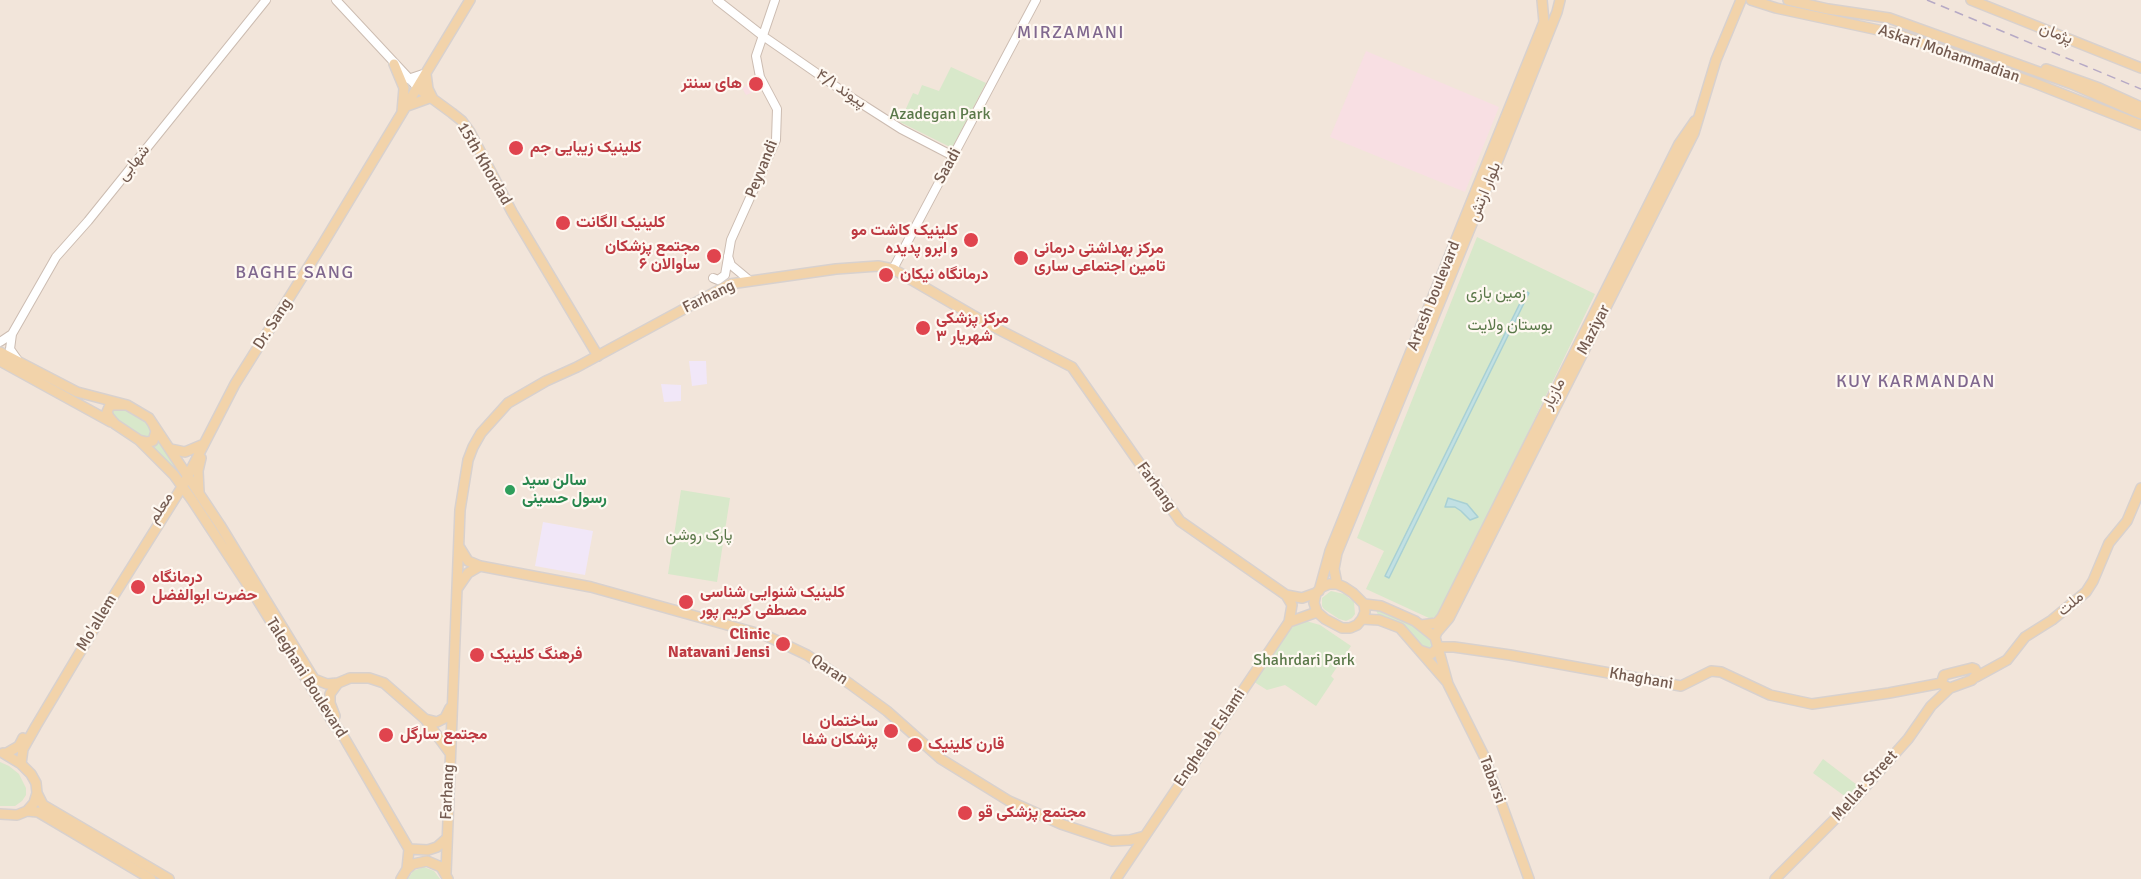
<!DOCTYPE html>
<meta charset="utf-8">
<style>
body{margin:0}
canvas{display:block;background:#fbf4eb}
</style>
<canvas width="2141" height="879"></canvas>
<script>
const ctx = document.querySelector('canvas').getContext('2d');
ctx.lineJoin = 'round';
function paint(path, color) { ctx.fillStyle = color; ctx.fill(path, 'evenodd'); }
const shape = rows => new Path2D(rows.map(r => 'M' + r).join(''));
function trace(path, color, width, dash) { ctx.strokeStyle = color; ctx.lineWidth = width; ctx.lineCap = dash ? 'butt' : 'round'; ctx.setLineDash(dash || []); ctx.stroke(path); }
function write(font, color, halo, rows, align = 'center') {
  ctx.font = font + ' Signika,Vazirmatn,sans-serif'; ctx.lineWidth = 4.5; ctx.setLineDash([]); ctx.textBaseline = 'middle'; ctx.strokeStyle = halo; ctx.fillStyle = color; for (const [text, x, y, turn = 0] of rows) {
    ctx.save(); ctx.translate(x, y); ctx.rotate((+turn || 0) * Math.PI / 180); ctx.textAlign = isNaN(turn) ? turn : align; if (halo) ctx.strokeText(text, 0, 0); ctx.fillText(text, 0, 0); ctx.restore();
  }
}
const residential = shape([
 [0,0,2141,0,2141,879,0,879]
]);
const education = shape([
 [689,361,706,361,707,384,692,386],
 [661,384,681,385,681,401,664,402],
 [543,522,593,531,585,575,535,566]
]);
const medical = shape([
 [1366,51,1499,107,1465,192,1330,137],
 [759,80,763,88,746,95,742,88]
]);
const green = shape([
 [951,67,986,83,952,148,900,122,913,93,918,95,922,85,939,91],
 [1477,237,1595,294,1440,614,1431,619,1366,589,1384,551,1357,538],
 [125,407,145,419,152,426,151,439,146,440,116,422,111,413,112,408],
 [160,438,182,475,181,476,153,449],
 [681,490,730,498,717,582,668,574],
 [1331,591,1344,594,1354,602,1355,614,1352,618,1346,621,1339,619,1324,609,1322,606,1322,598],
 [1376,610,1389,610,1428,634,1433,645,1428,649,1417,644,1379,617],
 [1306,621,1320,625,1351,646,1331,676,1334,679,1316,706,1285,685,1267,690,1251,680,1288,631,1297,624],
 [1823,759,1861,788,1850,800,1813,773],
 [0,762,9,766,19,774,26,788,26,795,22,801,15,806,0,806],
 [424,867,434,871,440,879,408,879,413,871]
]);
const water = shape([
 [1526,291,1529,293,1389,578,1385,576,1526,291],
 [1448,498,1467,504,1478,517,1470,520,1461,511,1455,507,1445,507,1448,498]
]);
const minor = shape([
 [336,0,418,88],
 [717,0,763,36,854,99,901,129,953,156],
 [408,79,426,73],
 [728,256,731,265,749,280],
 [893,269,1036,0],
 [713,278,718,280,725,275,731,240,776,140,777,109,760,77,756,56,775,0],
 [0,342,12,334],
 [17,359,10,349,12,334,56,257,88,221,266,0]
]);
const major = shape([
 [1751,0,1776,8,1897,34,2032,82,2141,125],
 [1788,0,1828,9,1889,18,2072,84,2141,114],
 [1971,0,2141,68],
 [394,64,404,88,402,112],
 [2046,69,2099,88,2141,107],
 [418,88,452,113,462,121,470,132,512,212,598,356],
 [407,106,432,97,428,89,426,74],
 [0,352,77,392,127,405,149,418,153,424,156,431,153,441,147,442,139,440,115,424,109,417,107,412,110,405,127,405],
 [0,361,111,422],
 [153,424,220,525,314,679,327,684,338,683,350,678,369,678,384,683,425,719,437,722,445,718,450,708],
 [139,440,174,475,192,500,257,599,334,724,342,734,409,849,407,869],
 [171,449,185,452,204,444],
 [199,492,198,471,201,458],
 [460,548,468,561,480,566,591,587,767,636,807,655,850,684,887,711,941,759,1009,801,1061,824,1112,841,1130,840,1145,836],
 [1329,584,1337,584,1344,587,1353,593,1364,604,1365,612,1362,619,1357,625,1350,628,1342,628,1325,619,1317,612,1314,603,1316,593,1322,587,1329,584],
 [1337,584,1334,569,1337,553,1492,175,1557,12,1560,0],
 [457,589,468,573,480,566],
 [1319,591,1330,551,1544,22,1542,0],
 [1286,595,1292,605,1289,622],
 [1364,604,1381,606,1415,621,1435,637,1448,684,1484,756,1529,879],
 [1362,619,1379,620,1400,628,1447,682],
 [1421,625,1437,623,1442,617,1679,144,1695,121],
 [1435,637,1437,632,1449,618,1694,133,1716,60,1741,0],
 [1419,650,1431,654,1439,647,1454,647,1510,655,1681,686,1711,671,1721,672,1770,695,1812,704,1889,693,1942,683],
 [1972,668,1975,669,1977,674,1972,680,1950,688,1943,685,1942,681,1944,675,1972,668],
 [1976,677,2007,660,2025,637,2052,620,2086,592,2093,581,2109,543,2127,521,2141,488],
 [335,716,330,703,330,694,338,683],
 [425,719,450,753],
 [5,754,19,746,23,738],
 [21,764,23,749,36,726,113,597,182,487,235,384,321,247,470,0],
 [37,793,43,805,169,879],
 [27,811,38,812,151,879],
 [0,814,17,815,27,811,34,803,37,793,36,783,31,774,21,764,3,753],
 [409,849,428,850,437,847,446,839],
 [446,873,460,510,468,460,473,447,481,433,508,403,546,381,577,367,730,284,836,269,878,266,893,269,986,323,1072,367,1180,521,1286,595,1302,598,1316,593],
 [401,879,407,869,413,864,427,861,441,867,448,879],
 [1116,879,1289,622,1317,612],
 [1775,879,1849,805,1908,739,1931,706,1950,688]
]);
const rail = shape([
 [1927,0,2141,89]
]);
const markers = [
 [756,84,8,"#e0444e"],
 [516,148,8,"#e0444e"],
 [563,223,8,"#e0444e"],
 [971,240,8,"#e0444e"],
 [714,256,8,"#e0444e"],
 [1021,258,8,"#e0444e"],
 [886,275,8,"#e0444e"],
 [923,328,8,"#e0444e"],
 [510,490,6,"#2e9e5b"],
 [138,587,8,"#e0444e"],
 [686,602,8,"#e0444e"],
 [783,644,8,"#e0444e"],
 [477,655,8,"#e0444e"],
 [891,731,8,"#e0444e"],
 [386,735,8,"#e0444e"],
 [915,745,8,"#e0444e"],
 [965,813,8,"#e0444e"]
];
const streetNames = [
 ["پژمان",2056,34,21],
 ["Askari Mohammadian",1949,54,19],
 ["پیوند ۴/۱",841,89,34],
 ["شهابی",134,163,-51],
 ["15th Khordad",484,164,60],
 ["Saadi",948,166,-61],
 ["Peyvandi",762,169,-68],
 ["بلوار ارتش",1485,192,-68],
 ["Artesh boulevard",1434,296,-68],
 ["Farhang",709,297,-26],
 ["Dr. Sang",273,324,-57],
 ["Maziyar",1594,330,-63],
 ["مازیار",1554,394,-63],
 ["Farhang",1156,487,55],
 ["معلم",161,508,-58],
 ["ملت",2071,604,-41],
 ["Mo'allem",97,623,-59],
 ["Qaran",829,670,34],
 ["Taleghani Boulevard",306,678,58],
 ["Khaghani",1641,679,10],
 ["Enghelab Eslami",1210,738,-56],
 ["Tabarsi",1492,780,70],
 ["Mellat Street",1865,786,-48],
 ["Farhang",448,792,-87]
];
const healthNames = [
 ["های سنتر",742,84,"right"],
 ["کلینیک زیبایی جم",530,148],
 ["کلینیک الگانت",576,223],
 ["کلینیک کاشت مو",958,231,"right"],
 ["و ابرو پدیده",958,249,"right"],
 ["مجتمع پزشکان",700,247,"right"],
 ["ساوالان ۶",700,265,"right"],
 ["مرکز بهداشتی درمانی",1034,249],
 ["تامین اجتماعی ساری",1034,267],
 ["درمانگاه نیکان",900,275],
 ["مرکز پزشکی",936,319],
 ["شهریار ۳",936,337],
 ["درمانگاه",152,578],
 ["حضرت ابوالفضل",152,596],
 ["کلینیک شنوایی شناسی",700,593],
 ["مصطفی کریم پور",700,611],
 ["Clinic",770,635,"right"],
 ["Natavani Jensi",770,653,"right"],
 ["فرهنگ کلینیک",490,655],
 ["ساختمان",878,722,"right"],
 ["پزشکان شفا",878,740,"right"],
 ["مجتمع سارگل",400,735],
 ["قارن کلینیک",928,745],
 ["مجتمع پزشکی قو",978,813]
];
const parkNames = [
 ["Azadegan Park",940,115],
 ["زمین بازی",1496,294],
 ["بوستان ولایت",1510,326],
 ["پارک روشن",699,536],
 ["Shahrdari Park",1304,661]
];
const leisureNames = [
 ["سالن سید",522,481],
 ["رسول حسینی",522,499]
];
const neighbourhoodNames = [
 ["MIRZAMANI",1071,33],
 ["BAGHE SANG",295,273],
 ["KUY KARMANDAN",1916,382]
];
paint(residential, '#f2e5da');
paint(education, '#f1e7f8');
paint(medical, '#f8dfe3');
paint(green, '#d8e8ca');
paint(water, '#c1e0e3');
trace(water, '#a8d0d4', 1.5);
trace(minor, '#ccbcb1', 10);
trace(major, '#d8d1ce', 12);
trace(minor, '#fff', 8);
trace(major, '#f2d3aa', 9);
trace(rail, '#b6a9c5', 1.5, [9, 6]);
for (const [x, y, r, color] of markers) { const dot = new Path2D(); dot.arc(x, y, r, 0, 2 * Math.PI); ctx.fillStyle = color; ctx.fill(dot); trace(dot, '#fef8f1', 2); }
write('16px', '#745b50', '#fef8f1', streetNames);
write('bold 16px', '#be3a42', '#fef8f1', healthNames, 'left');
write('16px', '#5a7849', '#fef8f1', parkNames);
write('bold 16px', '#27864d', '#fef8f1', leisureNames, 'left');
ctx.letterSpacing = '1.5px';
write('18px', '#80688f', '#fef8f1', neighbourhoodNames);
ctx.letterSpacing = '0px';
</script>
